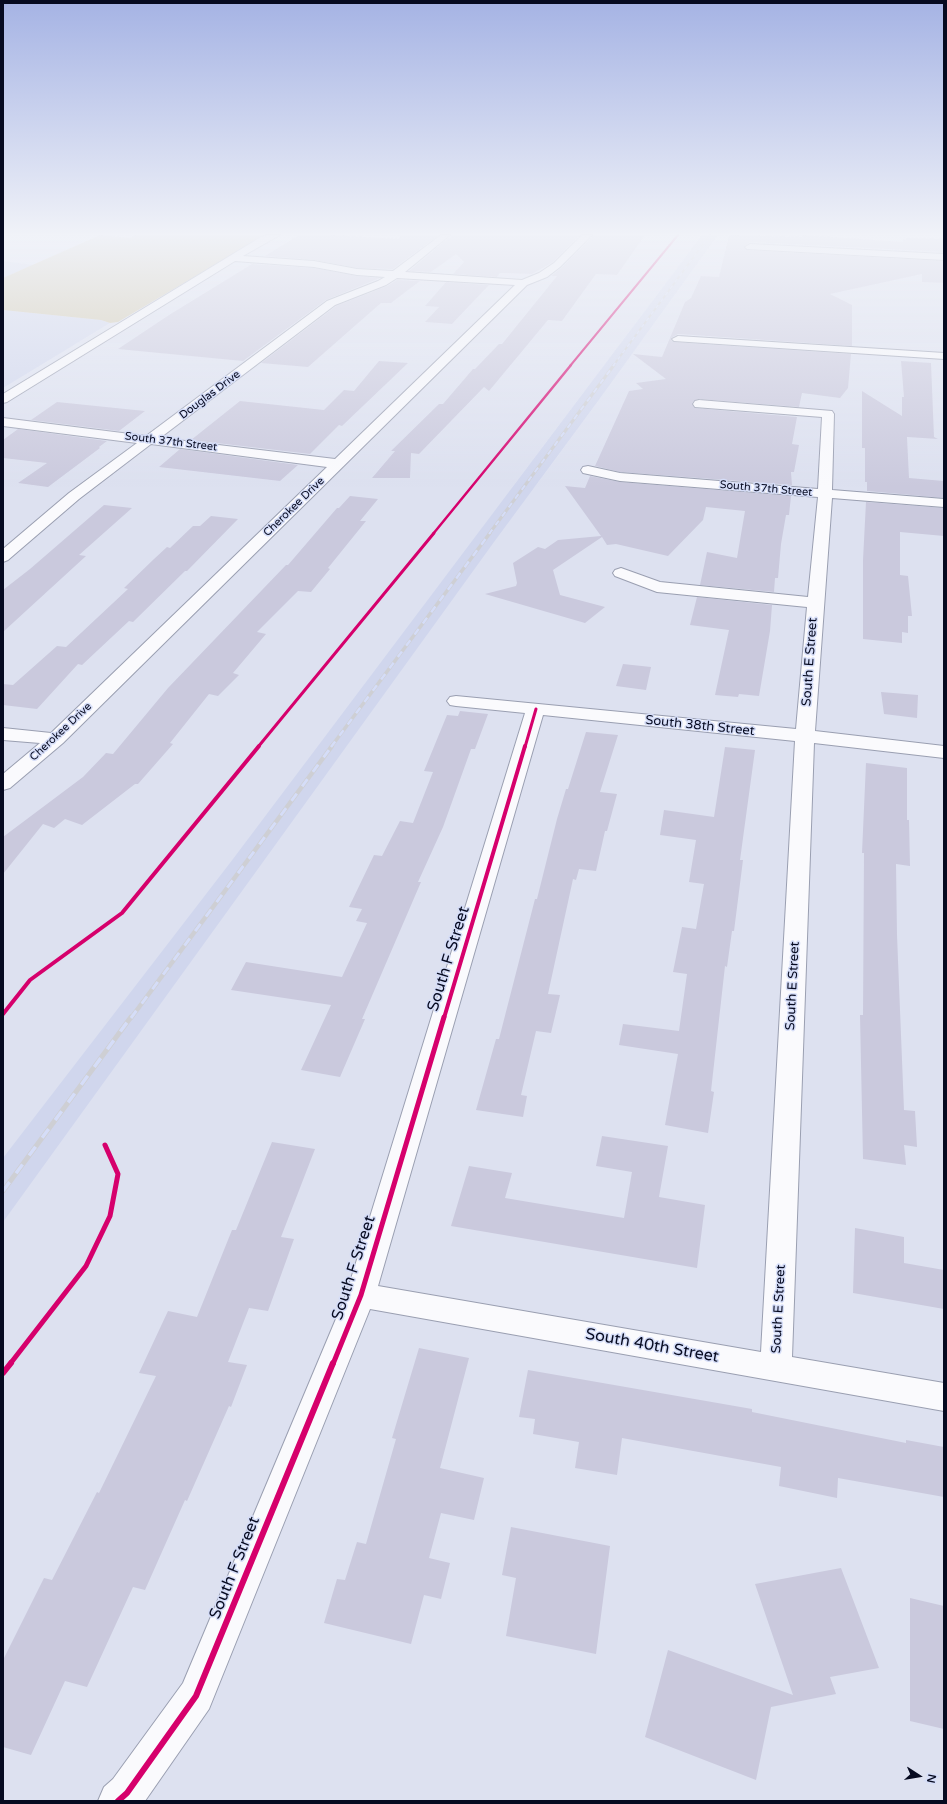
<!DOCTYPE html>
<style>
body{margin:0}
#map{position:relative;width:947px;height:1804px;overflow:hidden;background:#dde1f0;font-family:"Varela Round",sans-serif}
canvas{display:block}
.frame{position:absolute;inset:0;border:4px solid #060a20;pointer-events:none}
.north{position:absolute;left:899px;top:1756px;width:40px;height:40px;-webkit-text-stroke:3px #d5ddf8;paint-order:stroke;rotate:102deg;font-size:11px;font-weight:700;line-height:16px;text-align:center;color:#060a20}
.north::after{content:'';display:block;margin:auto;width:14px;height:18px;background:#060a20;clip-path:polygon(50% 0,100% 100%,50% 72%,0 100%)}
</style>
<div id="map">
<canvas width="947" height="1804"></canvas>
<div class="frame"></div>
<div class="north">N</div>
</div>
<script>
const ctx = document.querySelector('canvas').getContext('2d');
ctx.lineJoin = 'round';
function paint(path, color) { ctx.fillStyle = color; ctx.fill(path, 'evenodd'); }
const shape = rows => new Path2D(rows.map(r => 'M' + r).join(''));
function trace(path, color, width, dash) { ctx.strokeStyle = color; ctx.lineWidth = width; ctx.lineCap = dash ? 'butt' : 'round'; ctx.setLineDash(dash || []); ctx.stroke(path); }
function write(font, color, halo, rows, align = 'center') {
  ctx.font = font + ' "Varela Round",sans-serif'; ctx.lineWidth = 3; ctx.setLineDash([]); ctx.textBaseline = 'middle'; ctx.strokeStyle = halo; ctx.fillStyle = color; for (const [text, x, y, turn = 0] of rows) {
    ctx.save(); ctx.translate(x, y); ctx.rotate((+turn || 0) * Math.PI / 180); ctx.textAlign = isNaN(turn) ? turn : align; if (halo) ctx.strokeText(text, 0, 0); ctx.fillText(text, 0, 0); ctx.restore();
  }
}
const built = shape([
 [702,235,718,235,598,401,494,542,3,1222,3,1158,233,859],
 [3,261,34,265,3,278],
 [3,310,101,320,110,323,3,388]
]);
const green = shape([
 [100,235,130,238,136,235,265,235,118,322,110,323,101,320,3,310,3,278]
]);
const building = shape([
 [299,235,330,235,398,239,403,235,439,235,393,269,357,268,314,260,265,256],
 [452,235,451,235,580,235,553,262,532,274,504,273,500,273,497,277,453,274,464,262,456,254,431,272,409,271],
 [594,235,645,235,617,275,596,274,562,321,548,320,489,391,484,387,419,454,411,453,410,478,372,478,395,451,391,451,439,404,443,404,473,369,475,369,499,344,502,344,557,276,551,276,561,268],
 [729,235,802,237,802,235,903,242,903,239,906,240,906,238,944,239,944,252,750,242,744,247,747,250,944,261,944,283,922,282,922,274,830,294,852,305,852,346,678,334,671,338,671,340,674,342,851,354,848,388,840,398,802,393,799,407,699,399,695,400,692,403,695,408,797,417,792,444,799,445,794,472,791,472,792,485,620,472,595,466,629,391,643,389,636,383,666,379,633,354,662,357,685,302,691,298,701,276,719,277],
 [252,264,314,268,357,276,380,278,326,300,243,361,118,349,169,315],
 [397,280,420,281,391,303,381,303,308,367,261,363,336,306,387,286],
 [446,282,489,285,452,324,425,322,439,307,425,306],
 [379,361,408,363,342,426,339,425,310,454,191,440,240,401,324,410,344,390,354,391],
 [901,361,931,363,934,437,938,439,907,437,909,478,944,481,944,498,867,491,867,482,865,482,865,448,862,448,862,391,902,416,902,397,904,397],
 [57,402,145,411,119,431,31,420],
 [18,429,107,441,99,447,100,448,48,487,18,483,47,463,3,458,3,440],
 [180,449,298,465,280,481,159,467],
 [590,476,620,482,791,496,789,515,786,515,781,544,778,578,775,578,774,592,700,585,707,552,737,558,745,511,706,507,703,520,668,556,616,544,607,545,602,537,553,570,560,595,605,607,585,623,485,594,516,586,517,583,513,563,538,547,545,549,558,540,601,536,565,486,585,488],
 [350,496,378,499,360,521,366,521,328,568,330,569,311,592,298,591,257,632,266,634,233,673,239,675,218,696,209,694,170,743,173,744,138,784,135,784,82,825,65,819,54,828,43,824,3,874,3,837,83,777,106,753,113,754,168,688,286,565,288,565,337,508,339,508],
 [866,502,944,508,944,536,900,532,900,575,908,576,912,616,908,616,908,633,902,632,902,643,863,639,863,560],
 [104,505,132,508,79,555,86,556,3,632,3,590,30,569],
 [211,516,238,519,187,571,185,571,133,622,129,621,82,665,78,664,37,709,3,705,3,684,13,685,57,646,66,647,128,589,124,588,154,559,167,547,170,548,193,526,200,526],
 [697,597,772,605,770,631,759,696,739,694,738,697,715,695,729,630,690,625],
 [623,664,651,667,646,690,616,686],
 [881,692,918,695,917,718,884,714],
 [460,711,488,714,475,749,471,749,443,827,418,882,421,882,362,1019,365,1019,340,1077,301,1070,331,1005,231,990,246,962,342,977,367,923,356,921,362,909,349,907,374,855,382,856,400,821,413,823,433,772,424,771,447,715,458,716],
 [586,732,618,735,600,792,617,794,607,831,605,831,596,871,579,869,576,880,573,879,548,994,560,995,551,1033,536,1031,521,1095,527,1096,523,1117,476,1110,496,1039,499,1039,535,899,537,899,557,819,566,789,568,789],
 [725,747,755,750,740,860,743,860,734,931,732,931,727,967,725,966,711,1091,714,1092,708,1133,665,1125,678,1054,619,1045,623,1024,679,1031,687,974,673,972,682,927,696,929,704,884,689,882,696,840,660,835,664,810,714,817],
 [866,763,907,768,907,820,909,820,910,866,896,864,897,935,904,1110,915,1111,917,1147,904,1145,906,1165,863,1159,860,1015,863,1015,864,853,862,853],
 [602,1136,668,1146,659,1197,705,1205,697,1268,451,1226,469,1166,512,1173,505,1198,624,1218,632,1172,596,1166],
 [272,1142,315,1149,281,1237,294,1239,268,1311,249,1308,228,1362,247,1365,231,1407,229,1406,187,1501,185,1500,145,1590,133,1587,87,1687,65,1681,31,1755,3,1747,3,1660,44,1578,52,1580,97,1492,99,1493,156,1376,139,1373,168,1311,197,1317,232,1230,236,1230],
 [855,1228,904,1237,904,1263,944,1270,944,1309,853,1293],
 [419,1348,469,1358,440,1468,484,1478,474,1520,441,1513,429,1558,450,1563,441,1599,424,1595,411,1644,324,1623,337,1579,345,1580,357,1542,366,1544,396,1439,392,1438],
 [528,1370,752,1409,752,1412,906,1443,906,1440,944,1447,944,1497,838,1478,837,1498,779,1486,781,1467,622,1438,617,1475,575,1468,579,1442,533,1434,535,1419,519,1417],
 [511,1527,610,1546,596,1654,506,1636,516,1578,502,1575],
 [841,1568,879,1668,830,1677,836,1694,771,1707,756,1780,645,1737,668,1650,793,1695,755,1584],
 [910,1598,944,1606,944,1729,910,1721]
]);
const minor = shape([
 [268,235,280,235,243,256,314,261,357,269,393,271,441,235,450,235,405,272,522,280,539,273,554,263,582,235,592,235,560,267,547,277,527,285,63,743,10,788,3,790,3,774,40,743,3,740,3,728,51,733,327,467,151,444,79,499,8,560,3,562,3,549,69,493,137,443,3,426,3,418,146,436,327,301,378,281,385,277,357,275,314,267,235,261,7,402,3,403,3,394,261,237,268,235],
 [397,278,515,285,335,459,160,438,335,305,386,285,397,278],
 [750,244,944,254,944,260,747,249,745,247,750,244],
 [678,336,944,353,944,359,674,341,672,339,678,336],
 [699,400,832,411,834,414,832,490,944,499,944,507,832,498,815,731,944,746,944,758,814,743,792,1357,944,1383,944,1411,370,1309,209,1709,145,1801,98,1801,104,1787,113,1779,183,1683,346,1295,525,713,456,706,450,705,447,701,450,697,456,696,796,729,807,607,657,592,615,576,613,573,615,570,621,568,660,582,808,597,818,497,620,481,583,473,581,470,583,467,588,466,620,473,818,489,822,417,695,407,693,404,695,401,699,400],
 [543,715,795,741,761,1352,378,1286,543,715]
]);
const railFar4 = shape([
 [613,366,710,235]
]);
const railFar3 = shape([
 [489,534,614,365]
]);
const railFar2 = shape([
 [331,747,490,533]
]);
const railFar1 = shape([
 [131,1018,332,746]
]);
const rail = shape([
 [3,1191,131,1017]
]);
const cyclewayFar5 = shape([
 [570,366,678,235]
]);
const cyclewayFar4 = shape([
 [433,534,571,365]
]);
const cyclewayFar3 = shape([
 [258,747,434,533],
 [525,747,536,709]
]);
const cyclewayFar2 = shape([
 [3,1014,30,980,122,913,259,746],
 [444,1018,525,746]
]);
const cyclewayFar1 = shape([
 [10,1364,86,1266,110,1216,118,1174,105,1145],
 [333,1364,361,1295,444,1017]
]);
const cycleway = shape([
 [3,1373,11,1363],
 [118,1801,127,1793,196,1696,333,1363]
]);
const farStreetnames = [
 ["Douglas Drive",210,395,-37],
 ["South 37th Street",171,442,7],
 ["South 37th Street",766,489,5],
 ["Cherokee Drive",294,507,-44],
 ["Cherokee Drive",61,732,-43]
];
const streetNames = [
 ["South E Street",810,662,-86],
 ["South 38th Street",700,726,6],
 ["South E Street",793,986,-87],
 ["South E Street",779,1309,-87]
];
const nearStreetnames = [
 ["South F Street",449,959,-73],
 ["South F Street",354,1268,-72],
 ["South 40th Street",652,1346,10],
 ["South F Street",235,1568,-68]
];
paint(built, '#d0d6ed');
paint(green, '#cfc5a5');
paint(building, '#cac9dd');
trace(minor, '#9a9fb1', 2);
paint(minor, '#fafafd');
trace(railFar4, '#cecfd4', 2);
trace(railFar3, '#cecfd4', 3);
trace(railFar2, '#cecfd4', 3.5);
trace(railFar1, '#cecfd4', 4.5);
trace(rail, '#cecfd4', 5);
trace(railFar4, '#d5ddf8', 1.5, [4]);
trace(railFar3, '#d5ddf8', 2, [5.5]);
trace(railFar2, '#d5ddf8', 2.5, [7]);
trace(railFar1, '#d5ddf8', 3, [9]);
trace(rail, '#d5ddf8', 3.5, [11]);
trace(cyclewayFar5, '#d6006c', 2);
trace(cyclewayFar4, '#d6006c', 2.5);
trace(cyclewayFar3, '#d6006c', 3);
trace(cyclewayFar2, '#d6006c', 4);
trace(cyclewayFar1, '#d6006c', 5);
trace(cycleway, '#d6006c', 6);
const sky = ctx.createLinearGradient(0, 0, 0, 487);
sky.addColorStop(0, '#a5b3e4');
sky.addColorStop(0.48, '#f0f2f8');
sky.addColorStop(1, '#f0f2f800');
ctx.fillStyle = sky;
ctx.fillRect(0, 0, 947, 487);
write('11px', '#060a20', '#d5ddf8', farStreetnames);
write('13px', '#060a20', '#d5ddf8', streetNames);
write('16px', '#060a20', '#d5ddf8', nearStreetnames);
</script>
